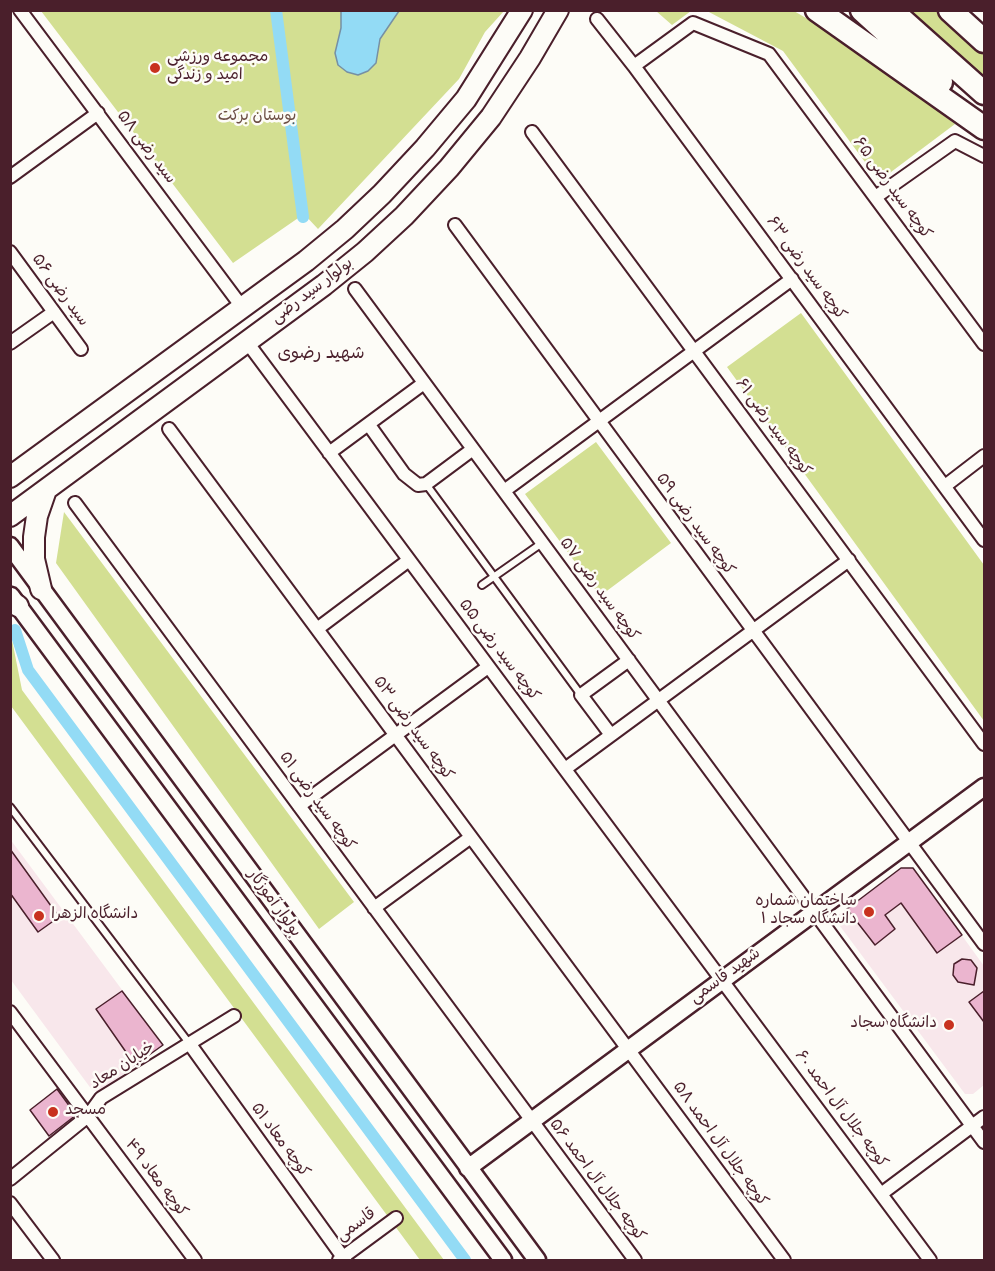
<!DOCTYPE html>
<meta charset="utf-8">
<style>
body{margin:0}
#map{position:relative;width:995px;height:1271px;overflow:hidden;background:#fdfcf7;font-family:"Gochi Hand",sans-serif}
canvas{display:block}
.frame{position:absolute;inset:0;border:12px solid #4a1f2b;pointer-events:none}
</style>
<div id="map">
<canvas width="995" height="1271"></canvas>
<div class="frame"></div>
</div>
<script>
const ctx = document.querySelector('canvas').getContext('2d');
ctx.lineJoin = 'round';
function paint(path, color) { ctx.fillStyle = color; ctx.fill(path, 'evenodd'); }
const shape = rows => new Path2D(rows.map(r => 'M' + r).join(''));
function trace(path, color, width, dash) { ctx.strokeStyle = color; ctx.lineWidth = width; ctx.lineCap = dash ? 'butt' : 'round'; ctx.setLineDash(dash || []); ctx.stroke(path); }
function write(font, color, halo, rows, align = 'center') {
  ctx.font = font + ' "Gochi Hand","Playpen Sans Arabic",sans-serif'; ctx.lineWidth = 5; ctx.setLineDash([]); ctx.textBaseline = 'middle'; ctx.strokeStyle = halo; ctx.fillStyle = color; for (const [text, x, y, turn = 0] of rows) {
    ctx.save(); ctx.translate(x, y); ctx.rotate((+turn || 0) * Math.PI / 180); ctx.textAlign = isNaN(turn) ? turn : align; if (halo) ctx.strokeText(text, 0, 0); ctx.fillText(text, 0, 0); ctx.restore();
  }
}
const built = shape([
 [10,839,163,1045,100,1092,92,1090,11,980],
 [901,868,913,868,984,966,984,1085,973,1094,965,1094,834,918]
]);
const green = shape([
 [41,11,504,11,485,32,459,79,318,229,304,214,233,263],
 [656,11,691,11,672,25],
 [707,11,794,11,847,42,955,124,879,181,783,51],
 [910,11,939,11,984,51,984,76],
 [801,313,984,565,984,721,727,367],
 [596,442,671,543,600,596,525,494],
 [64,512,354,902,319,929,56,563],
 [10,630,22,690,444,1260,420,1260,11,706]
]);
const water = shape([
 [341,11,399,11,380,39,376,63,368,71,358,75,347,72,338,65,335,53,341,28,341,11]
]);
const canal = shape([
 [276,10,303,217],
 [15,630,28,670,465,1260]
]);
const building = shape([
 [10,849,59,917,38,932,10,893,10,849],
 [901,868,913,868,962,935,937,953,901,903,885,915,895,929,875,945,847,909,901,868],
 [962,959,971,960,977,968,974,985,958,982,953,975,954,964,962,959],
 [122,991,163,1045,135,1065,96,1009,122,991],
 [984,991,984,1022,969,1002,984,991],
 [57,1089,76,1115,49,1136,30,1110,57,1089]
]);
const lane = shape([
 [426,484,581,695],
 [482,585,542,543],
 [10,807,189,1043]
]);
const street = shape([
 [20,10,242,307],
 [597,19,634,66,984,540],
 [634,66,693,23,769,54,984,344],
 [532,132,984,744],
 [10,177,98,113],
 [877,196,955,141,984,156],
 [455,225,984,944],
 [10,252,81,349],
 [355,289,984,1142],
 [247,342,930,1260],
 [10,343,54,312],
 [369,425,404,474,418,485,426,484,473,449],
 [169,429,784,1260],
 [329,453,424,383],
 [945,486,984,456],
 [504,491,792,279],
 [75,503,635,1260],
 [317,629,409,560],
 [611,735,581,695,629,660],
 [565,769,849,560],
 [299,806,488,667],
 [374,908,471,837],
 [10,1012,195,1260],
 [189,1043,345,1260],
 [10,1179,88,1116,101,1098,234,1016],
 [881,1194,984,1117],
 [10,1203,53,1260],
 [339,1260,396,1218]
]);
const secondary = shape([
 [10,546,537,1260],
 [11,596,503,1260],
 [468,1168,984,787]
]);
const primary = shape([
 [10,477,306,261,345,229,382,194,425,148,466,99,522,10],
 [10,516,324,285,365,252,404,216,449,168,491,117,530,58,558,10],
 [41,589,34,559,34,537,37,516,46,490],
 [10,601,18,606]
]);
const highway = shape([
 [817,10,984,128],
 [862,10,941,82],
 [891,10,984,93],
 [950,10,984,41]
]);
const markers = [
 [155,68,6,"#c8321e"],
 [869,912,6,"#c8321e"],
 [39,916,6,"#c8321e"],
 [949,1025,6,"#c8321e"],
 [53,1112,6,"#c8321e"]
];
const poiNames = [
 ["مجموعه ورزشی",167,59],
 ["امید و زندگی",167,77],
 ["ساختمان شماره",857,903,"right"],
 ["۱ دانشگاه سجاد",857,921,"right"],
 ["دانشگاه الزهرا",51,916],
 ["دانشگاه سجاد",937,1025,"right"],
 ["مسجد",65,1112]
];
const parkNames = [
 ["بوستان برکت",257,118]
];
const streetNames = [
 ["سید رضی ۵۸",145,148,53],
 ["کوچه سید رضی ۶۵",891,189,54],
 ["کوچه سید رضی ۶۳",805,269,54],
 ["سید رضی ۵۶",59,291,54],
 ["بولوار سید رضی",313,292,-37],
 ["کوچه سید رضی ۶۱",772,428,54],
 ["کوچه سید رضی ۵۹",694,525,54],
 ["کوچه سید رضی ۵۷",598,590,54],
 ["کوچه سید رضی ۵۵",498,651,53],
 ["کوچه سید رضی ۵۳",412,729,54],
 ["کوچه سید رضی ۵۱",316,802,54],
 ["بولوار آموزگار",273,904,54],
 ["شهید قاسمی",726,977,-36],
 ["خیابان معاد",123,1067,-33],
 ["کوچه جلال آل احمد ۶۰",840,1110,53],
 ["کوچه معاد ۵۱",279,1141,54],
 ["کوچه جلال آل احمد ۵۸",719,1145,54],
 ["کوچه معاد ۴۹",155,1179,53],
 ["کوچه جلال آل احمد ۵۶",596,1181,53],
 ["قاسمی",357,1226,-36]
];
const neighbourhoodNames = [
 ["شهید رضوی",321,355]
];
paint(built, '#f8e7eb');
paint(green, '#d3df92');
paint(water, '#93dbf5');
trace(water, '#7690a4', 1.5);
trace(canal, '#93dbf5', 12);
paint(building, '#ebb5cf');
trace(building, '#4a1f2b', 1.5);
trace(lane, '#4a1f2b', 10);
trace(street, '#4a1f2b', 16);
trace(secondary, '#4a1f2b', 21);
trace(primary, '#4a1f2b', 24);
trace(highway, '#4a1f2b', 27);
trace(lane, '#fdfcf7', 6);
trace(street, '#fdfcf7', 12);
trace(secondary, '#fdfcf7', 16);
trace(primary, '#fdfcf7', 20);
trace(highway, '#fdfcf7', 22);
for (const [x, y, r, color] of markers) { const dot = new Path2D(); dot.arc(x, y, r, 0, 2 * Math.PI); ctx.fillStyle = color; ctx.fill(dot); trace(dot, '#fdfcf7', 2); }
write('16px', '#4a1f2b', '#fdfcf7', poiNames, 'left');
write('16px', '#6c4f45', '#fdfcf7', parkNames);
write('16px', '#4a1f2b', '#fdfcf7', streetNames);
write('18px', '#4a1f2b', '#fdfcf7', neighbourhoodNames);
</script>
